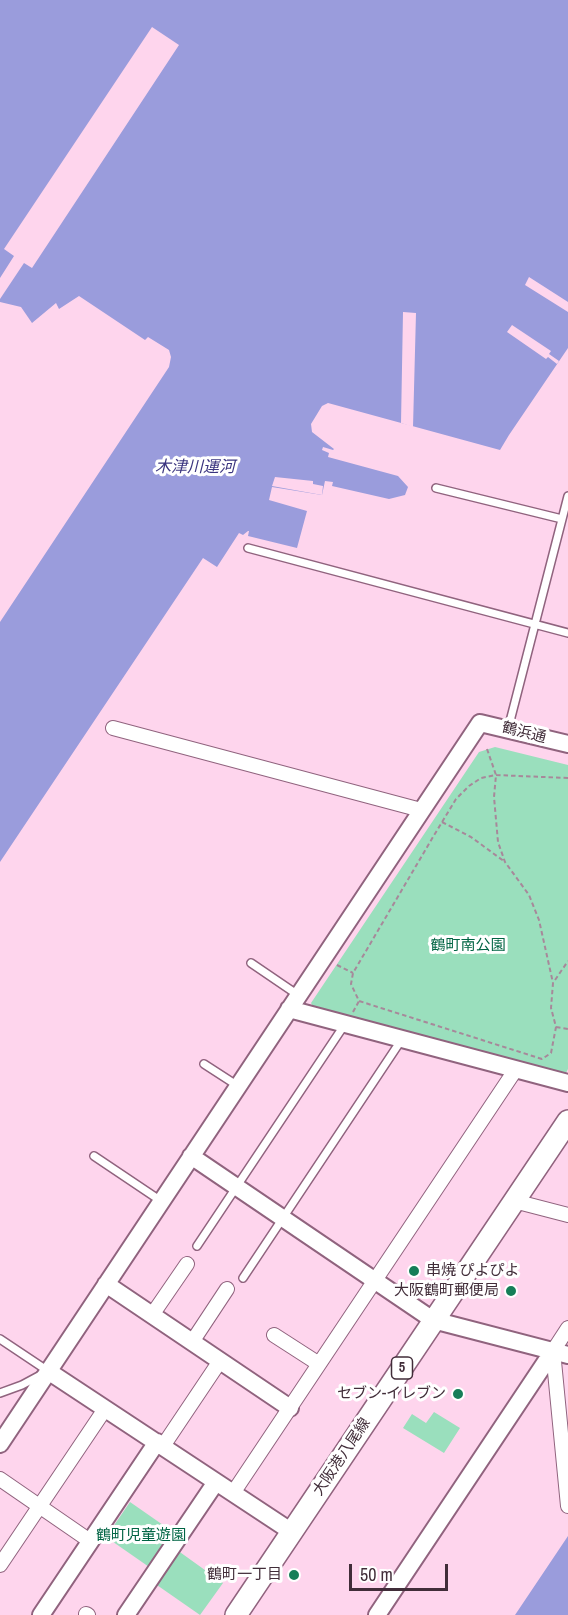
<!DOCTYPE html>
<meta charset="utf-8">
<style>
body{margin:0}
#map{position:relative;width:568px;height:1615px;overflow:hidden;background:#fed5ed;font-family:"Archivo Narrow",sans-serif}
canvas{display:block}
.scale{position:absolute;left:349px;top:1564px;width:99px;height:27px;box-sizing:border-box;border:3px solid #412d39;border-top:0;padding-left:8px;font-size:18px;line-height:21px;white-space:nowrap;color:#412d39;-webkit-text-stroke:4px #fff;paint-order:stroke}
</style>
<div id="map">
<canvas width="568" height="1615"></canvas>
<div class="scale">50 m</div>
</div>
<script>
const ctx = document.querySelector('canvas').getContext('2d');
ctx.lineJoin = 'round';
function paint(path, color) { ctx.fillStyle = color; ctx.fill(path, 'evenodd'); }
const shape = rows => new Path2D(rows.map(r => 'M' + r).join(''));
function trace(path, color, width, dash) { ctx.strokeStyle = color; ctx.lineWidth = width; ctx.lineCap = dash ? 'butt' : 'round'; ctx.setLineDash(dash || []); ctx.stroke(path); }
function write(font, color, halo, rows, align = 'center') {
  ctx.font = font + ' "Archivo Narrow","Noto Sans JP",sans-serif'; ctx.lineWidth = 6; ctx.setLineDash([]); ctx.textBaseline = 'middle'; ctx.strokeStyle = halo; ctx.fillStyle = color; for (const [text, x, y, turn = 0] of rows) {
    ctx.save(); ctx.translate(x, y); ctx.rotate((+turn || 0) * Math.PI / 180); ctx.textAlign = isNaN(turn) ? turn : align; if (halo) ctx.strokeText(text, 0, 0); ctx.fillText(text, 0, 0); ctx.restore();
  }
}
const green = shape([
 [495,747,568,765,568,1069,566,1073,314,1009,311,1003,479,752],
 [434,1412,460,1428,444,1453,403,1428,412,1414,426,1423],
 [130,1502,176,1534,152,1569,106,1537],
 [177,1550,223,1583,200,1615,154,1583]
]);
const water = shape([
 [0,0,568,0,568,348,509,435,500,450,328,403,322,406,311,424,312,432,334,449,333,450,323,447,322,450,329,453,328,457,398,476,408,487,405,495,389,499,332,486,333,482,325,481,322,495,272,487,269,500,307,511,297,548,248,536,249,531,248,531,243,535,239,533,217,567,203,558,0,862,0,622,169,367,171,357,169,350,148,337,145,340,79,296,59,309,56,303,32,323,21,307,0,302],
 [568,1536,568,1615,515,1615]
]);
const pier = shape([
 [152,27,179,45,32,268,24,263,0,299,0,278,14,256,4,249],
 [529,277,568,302,568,312,525,285],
 [403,312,416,313,413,427,401,423],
 [512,325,551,351,549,354,559,361,557,364,548,357,546,359,507,332],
 [275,477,313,481,313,484,323,486,322,495,272,486]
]);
const path = shape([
 [487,749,496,775,494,797,498,842,505,862,529,895,539,920,553,983],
 [568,778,496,775,481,778,469,786,456,799,433,837,353,973,351,984,359,1001,542,1059,551,1053,556,1027,551,1008,553,983,568,961],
 [442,822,471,837,505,862],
 [337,965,353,973],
 [353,1012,359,1001],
 [556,1027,568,1029]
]);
const service = shape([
 [436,488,562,519],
 [248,548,568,633],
 [508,729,568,496],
 [251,963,298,995],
 [204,1064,238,1086],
 [94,1156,161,1201],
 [197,1246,345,1024],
 [243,1278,402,1039],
 [0,1339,48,1371,22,1385,0,1393]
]);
const minor = shape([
 [113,728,421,810],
 [514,1201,568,1215],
 [152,1315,187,1264],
 [568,1328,553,1351,568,1506],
 [274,1335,319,1364],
 [192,1342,227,1289],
 [163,1446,220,1361],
 [0,1479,90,1541],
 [233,1493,516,1069],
 [0,1565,105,1409],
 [86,1614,88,1615]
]);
const tertiary = shape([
 [289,1009,568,1083],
 [191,1156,433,1320,568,1355],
 [106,1284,290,1408],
 [48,1371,292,1532],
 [0,1444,480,723,568,744],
 [41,1615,157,1442],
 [126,1615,216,1482],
 [377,1615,553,1351]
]);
const primary = shape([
 [236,1615,568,1121]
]);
const markers = [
 [414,1271,6,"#167e58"],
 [511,1291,6,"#167e58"],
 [458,1394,6,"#167e58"],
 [294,1575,6,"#167e58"]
];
const shields = [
 [402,1368,21]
];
const shieldNames = [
 ["5",402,1368]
];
const streetNames = [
 ["鶴浜通",524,733,14],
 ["大阪港八尾線",342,1457,-56]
];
const parkNames = [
 ["鶴町南公園",468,946],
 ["鶴町児童遊園",141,1536]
];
const poiNames = [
 ["串焼 ぴよぴよ",426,1271,"left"],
 ["大阪鶴町郵便局",499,1291],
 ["セブン-イレブン",446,1394],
 ["鶴町一丁目",282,1575]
];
const waterNames = [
 ["木津川運河",195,468]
];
paint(green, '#9adfbd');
paint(water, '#9a9cdc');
paint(pier, '#fed5ed');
trace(service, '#90637e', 10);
trace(minor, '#90637e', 16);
trace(tertiary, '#90637e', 20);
trace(primary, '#90637e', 24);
trace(path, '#a7889a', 2, [4.5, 3]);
trace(service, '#fff', 7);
trace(minor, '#fff', 14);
trace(tertiary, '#fff', 16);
trace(primary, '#fff', 21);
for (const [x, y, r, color] of markers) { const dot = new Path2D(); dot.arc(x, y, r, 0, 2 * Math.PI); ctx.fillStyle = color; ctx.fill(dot); trace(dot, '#fff', 2); }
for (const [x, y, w] of shields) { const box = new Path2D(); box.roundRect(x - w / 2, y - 11, w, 22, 4.5); ctx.fillStyle = '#fff'; ctx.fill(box); trace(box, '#412d39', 1.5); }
write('bold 14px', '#412d39', null, shieldNames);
write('15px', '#412d39', '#fff', streetNames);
write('15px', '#006443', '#fff', parkNames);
write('15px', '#412d39', '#fff', poiNames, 'right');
write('italic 16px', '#3a347f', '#fff', waterNames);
</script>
